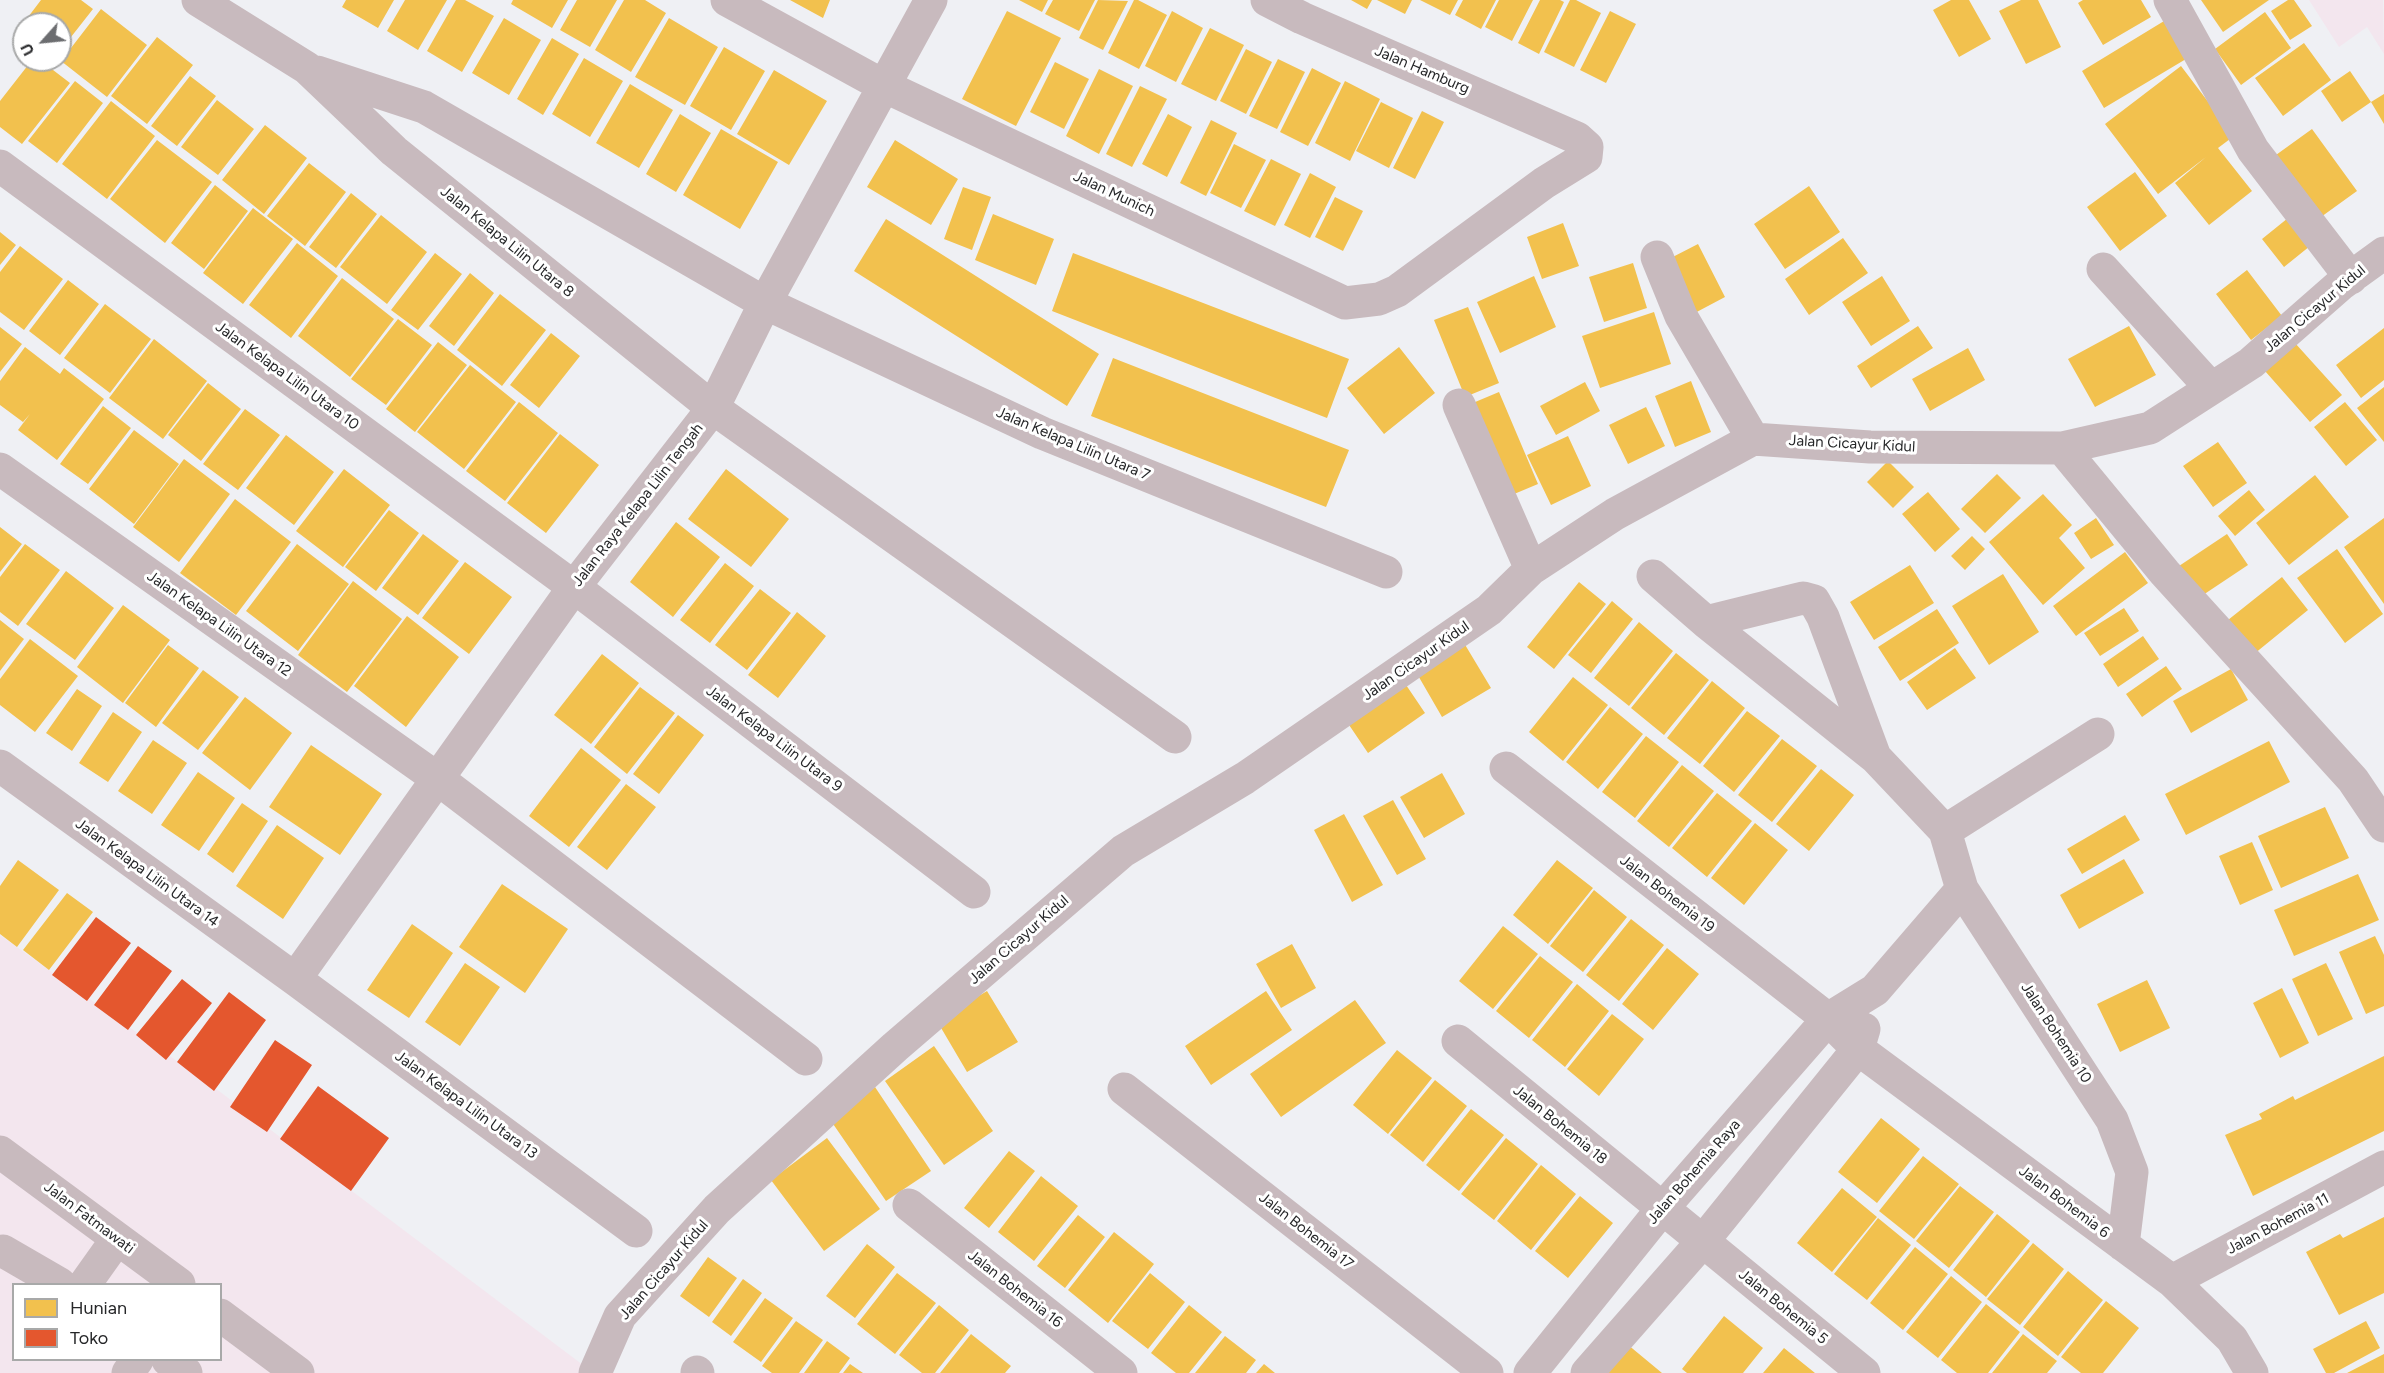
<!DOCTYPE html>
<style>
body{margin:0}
#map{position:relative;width:2384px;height:1373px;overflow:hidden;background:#eff0f4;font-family:Figtree,sans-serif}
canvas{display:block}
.legend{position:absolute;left:12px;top:1283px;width:210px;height:78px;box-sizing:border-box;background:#fff;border:2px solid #a8a9a9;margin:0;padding:8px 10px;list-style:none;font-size:18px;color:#262729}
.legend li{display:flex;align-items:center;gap:12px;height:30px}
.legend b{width:30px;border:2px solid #a8a9a9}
.north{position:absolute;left:12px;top:12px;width:60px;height:60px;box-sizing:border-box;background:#fff;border:2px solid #a8a9a9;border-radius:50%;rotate:243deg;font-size:16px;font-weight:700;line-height:24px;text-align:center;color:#262729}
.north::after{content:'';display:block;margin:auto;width:21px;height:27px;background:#6c6d70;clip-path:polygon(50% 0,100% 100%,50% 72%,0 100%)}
</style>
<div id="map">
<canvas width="2384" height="1373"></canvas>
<ul class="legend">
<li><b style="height:16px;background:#f2c14e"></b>Hunian</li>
<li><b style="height:16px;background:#e4572e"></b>Toko</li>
</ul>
<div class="north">U</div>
</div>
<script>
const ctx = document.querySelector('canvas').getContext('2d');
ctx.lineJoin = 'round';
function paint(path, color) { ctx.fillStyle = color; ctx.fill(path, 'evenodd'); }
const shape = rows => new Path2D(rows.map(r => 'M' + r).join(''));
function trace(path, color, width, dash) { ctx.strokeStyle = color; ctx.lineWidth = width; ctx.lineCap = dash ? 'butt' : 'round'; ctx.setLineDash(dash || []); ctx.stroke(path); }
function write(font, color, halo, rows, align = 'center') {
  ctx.font = font + ' Figtree,sans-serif'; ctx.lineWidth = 6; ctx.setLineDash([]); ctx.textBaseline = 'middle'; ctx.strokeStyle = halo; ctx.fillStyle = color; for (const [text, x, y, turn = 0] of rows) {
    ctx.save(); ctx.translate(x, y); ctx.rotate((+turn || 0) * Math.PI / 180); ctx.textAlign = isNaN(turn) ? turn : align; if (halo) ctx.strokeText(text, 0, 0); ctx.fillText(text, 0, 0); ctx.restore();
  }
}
const commercial = shape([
 [2309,0,2383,0,2384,54,2367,27,2339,47],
 [0,935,219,1091,583,1365,581,1373,0,1373],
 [14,1284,220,1284,220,1360,14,1360]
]);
const homes = shape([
 [41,0,81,0,93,9,60,51,60,24,24,24,24,33,19,29],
 [346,0,394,0,378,28,342,7],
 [405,0,447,0,418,50,387,31],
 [456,0,465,0,494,16,462,72,427,51],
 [513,0,568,0,552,28,511,4],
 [577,0,617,0,590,47,560,30],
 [624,0,645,0,666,13,631,72,595,50],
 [790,0,830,0,823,18],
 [1019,0,1048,0,1042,12],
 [1053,0,1095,0,1079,31,1045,14],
 [1098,0,1128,1,1103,50,1079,38],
 [1134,0,1138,0,1167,15,1139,69,1108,53],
 [1351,0,1372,0,1367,9],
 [1377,0,1412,0,1405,14],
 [1420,0,1458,0,1450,15],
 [1463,0,1496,0,1481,29,1455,15],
 [1499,0,1533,0,1512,41,1485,27],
 [1540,0,1560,0,1564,2,1539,54,1518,43],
 [1570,0,1576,0,1601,13,1574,67,1544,52],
 [1951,0,1969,0,1991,39,1959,57,1933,10],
 [2021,0,2038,0,2061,47,2026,64,1999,11],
 [2083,0,2141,0,2151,17,2103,45,2078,3],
 [2201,0,2269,0,2223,32],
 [2288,0,2294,0,2312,26,2290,40,2271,11],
 [101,9,147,45,107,97,61,61],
 [1007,11,1061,38,1016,126,962,99],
 [1172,11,1203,28,1176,82,1145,66],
 [1610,11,1636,24,1606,83,1580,70],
 [2265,12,2291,48,2241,85,2215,49],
 [504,18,541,40,509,95,472,73],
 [669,18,718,47,685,105,635,77],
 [2169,18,2191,56,2104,108,2082,71],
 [1210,28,1244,45,1216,101,1181,84],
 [157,37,193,65,147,124,111,96],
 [552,38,579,54,543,115,517,99],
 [2304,43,2331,80,2283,116,2255,78],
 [724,47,765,71,731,130,690,106],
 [1246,49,1272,62,1246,114,1220,101],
 [584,58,623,81,590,137,552,114],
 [1278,59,1305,72,1277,129,1249,116],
 [32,60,40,60,70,83,22,144,0,127,0,101],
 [1055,62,1089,79,1064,129,1030,112],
 [2181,66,2234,136,2218,148,2252,191,2209,225,2175,183,2206,157,2158,194,2105,124],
 [1312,68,1341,83,1308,146,1280,132],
 [1099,69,1133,86,1099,154,1066,136],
 [774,70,827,101,789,165,737,134],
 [2350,71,2371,102,2342,122,2321,91],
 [190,76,216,96,177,146,151,126],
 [75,81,103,103,57,163,28,141],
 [1345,81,1380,99,1350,161,1315,143],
 [630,84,673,110,639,168,596,143],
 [1140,86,1167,99,1132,167,1106,154],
 [2384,94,2384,124,2371,102],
 [217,100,254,129,218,175,181,147],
 [111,101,155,136,107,199,62,164],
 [1381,102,1413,118,1389,168,1356,151],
 [1422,111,1444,122,1415,179,1393,168],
 [680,114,711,133,676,192,646,174],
 [1168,114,1192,127,1167,177,1142,164],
 [1211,120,1237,133,1206,196,1180,183],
 [265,125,307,158,264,214,222,180],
 [721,129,778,162,740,229,683,195],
 [2312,129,2357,191,2314,222,2269,160],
 [157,140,212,182,165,243,110,199],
 [895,140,958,179,931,225,867,187],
 [1234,144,1266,160,1241,208,1210,193],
 [1271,159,1301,174,1275,226,1244,211],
 [309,163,346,192,305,246,267,216],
 [2135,172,2167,216,2120,251,2087,207],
 [1310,173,1336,187,1310,238,1284,225],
 [215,185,248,211,204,269,171,243],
 [1809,186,1840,232,1785,269,1754,224],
 [963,187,991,197,972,250,944,239],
 [351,193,377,214,336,268,309,247],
 [1335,197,1363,211,1343,251,1315,237],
 [253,208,293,239,243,304,203,273],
 [993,214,1054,239,1036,285,975,260],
 [2293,214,2315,242,2284,267,2262,239],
 [381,215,427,252,387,304,340,267],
 [886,219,1099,354,1067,406,854,271],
 [1563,223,1579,266,1542,279,1527,237],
 [0,232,16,245,0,265],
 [1843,238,1868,273,1809,315,1785,279],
 [297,243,338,276,291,338,249,305],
 [1698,244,1725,297,1691,315,1663,262],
 [20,246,63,279,24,330,0,312,0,272],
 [435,253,462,274,418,330,391,310],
 [1073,253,1349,359,1327,418,1052,311],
 [1633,263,1647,308,1604,322,1589,277],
 [2247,270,2282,316,2251,340,2216,294],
 [470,273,494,293,454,346,429,326],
 [1534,276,1556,327,1500,353,1477,302],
 [1882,276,1910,321,1871,346,1842,302],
 [342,278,394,319,350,377,298,336],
 [68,280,99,304,60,355,29,331],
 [500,294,546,330,502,386,457,350],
 [105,304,151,339,110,393,64,358],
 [1468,307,1499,383,1465,397,1434,320],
 [1654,312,1671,364,1600,388,1582,336],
 [398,319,432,345,386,405,351,379],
 [1918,326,1933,348,1871,388,1857,366],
 [2129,326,2156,375,2095,407,2068,359],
 [0,327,22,344,0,372],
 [2384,328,2384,380,2361,398,2336,365],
 [551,333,580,356,539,408,510,385],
 [154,339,207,381,163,439,109,398],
 [438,342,467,365,415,432,386,409],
 [2295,343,2342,395,2310,422,2265,371],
 [25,347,60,374,64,368,104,399,57,460,18,430,30,414,23,422,0,405,0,381],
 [1399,347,1435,393,1384,434,1347,388],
 [1968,348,1985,380,1930,411,1912,379],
 [1113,358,1349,450,1326,507,1091,416],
 [470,365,516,402,464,469,417,432],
 [1691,381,1711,432,1675,447,1655,396],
 [1585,382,1600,411,1556,435,1540,406],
 [208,383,241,409,201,461,168,435],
 [2384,387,2384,442,2357,408],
 [1499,392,1538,484,1507,497,1468,405],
 [519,402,558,433,505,501,466,471],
 [2345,402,2377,440,2346,466,2314,427],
 [103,406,131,428,88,484,60,464],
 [1646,407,1665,446,1628,464,1609,425],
 [245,409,280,435,238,490,203,464],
 [134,430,179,464,134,524,89,489],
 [560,434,599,465,546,533,507,503],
 [286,435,334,472,294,525,246,488],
 [1568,436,1591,486,1551,505,1527,455],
 [2218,442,2247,483,2213,507,2183,466],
 [184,459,230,494,179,562,133,527],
 [1888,461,1914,487,1893,508,1867,482],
 [344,469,390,505,343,567,296,531],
 [726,469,789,519,751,567,688,519],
 [1997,474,2021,498,1985,533,1961,509],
 [2315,475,2349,517,2289,565,2256,523],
 [2249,490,2265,510,2235,536,2218,516],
 [1928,492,1960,529,1935,552,1902,514],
 [2043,494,2072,525,2059,538,2085,568,2043,605,1989,542],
 [235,499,291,542,236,615,180,573],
 [389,510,419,533,376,591,345,567],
 [2096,518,2114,545,2091,559,2074,533],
 [2384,518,2384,604,2344,547],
 [676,522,720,557,673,617,630,582],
 [0,527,22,544,0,572],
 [423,534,459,561,418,615,382,588],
 [2227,534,2248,565,2194,601,2173,570],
 [1972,536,1985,549,1965,570,1951,556],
 [25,544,60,570,18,626,0,612,0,577],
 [297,544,349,584,298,651,246,611],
 [2337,549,2383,614,2345,643,2297,578],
 [2125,552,2148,583,2076,636,2053,606],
 [465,562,512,597,469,654,422,618],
 [725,563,754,586,710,643,680,620],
 [1910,565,1934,603,1874,640,1850,602],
 [66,571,114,608,75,660,26,624],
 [2003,574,2039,632,1989,665,1952,606],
 [2282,577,2308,610,2254,654,2228,620],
 [353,581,402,619,347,692,298,655],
 [1579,582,1606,604,1554,669,1527,647],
 [760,589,791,613,747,670,715,645],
 [1612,601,1633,619,1591,673,1568,655],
 [123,605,170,640,123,703,77,667],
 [2124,608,2139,631,2100,656,2084,633],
 [1937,609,1959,643,1900,681,1878,647],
 [797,612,826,636,778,698,748,675],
 [407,616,459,657,406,727,354,686],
 [0,620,24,639,0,671],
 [1639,622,1673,651,1629,706,1594,678],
 [2143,636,2159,659,2118,687,2103,664],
 [30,639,78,676,35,732,0,705,0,679],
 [1464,643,1491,688,1442,717,1416,672],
 [168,645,199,668,156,727,125,703],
 [1955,648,1976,678,1927,710,1907,682],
 [1676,653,1709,680,1664,735,1631,708],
 [602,654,639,683,591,744,554,715],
 [2166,666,2182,689,2142,717,2126,694],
 [2231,669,2248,700,2191,733,2173,701],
 [203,670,239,697,198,750,162,723],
 [1400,676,1425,713,1368,753,1343,716],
 [1573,677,1608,705,1563,761,1529,732],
 [1712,681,1745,708,1700,764,1667,738],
 [640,687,675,713,627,774,594,747],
 [77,689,102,706,72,751,46,733],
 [245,697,292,733,250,790,202,753],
 [1610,707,1643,734,1598,789,1566,762],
 [1747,711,1780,736,1734,792,1703,766],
 [113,712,142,732,108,782,79,763],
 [678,715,704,735,659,794,633,774],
 [1646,736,1679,762,1635,818,1602,792],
 [1782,739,1817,766,1772,822,1738,795],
 [153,740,187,763,152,814,118,791],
 [2269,741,2290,782,2186,835,2165,794],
 [311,745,382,794,340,855,269,807],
 [581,748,621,780,569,847,529,816],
 [1682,765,1714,791,1669,847,1637,821],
 [1821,769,1854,795,1809,851,1776,824],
 [198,772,235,798,199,851,161,825],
 [1442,773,1465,814,1424,838,1400,797],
 [626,784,656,807,607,870,577,847],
 [1717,793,1752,821,1707,877,1672,848],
 [1393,800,1426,859,1397,875,1363,816],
 [242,803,268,821,233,873,207,854],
 [2325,807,2349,858,2281,888,2258,836],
 [1344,814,1383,885,1352,902,1314,830],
 [2125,815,2140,840,2082,874,2067,849],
 [1755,823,1788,850,1744,905,1711,878],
 [277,825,324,858,283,919,236,886],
 [2252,842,2273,890,2240,905,2219,856],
 [2124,859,2144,893,2079,929,2060,895],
 [18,860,59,890,17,947,0,934,0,886],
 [1557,860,1593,888,1548,944,1513,915],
 [2358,874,2379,920,2294,956,2274,910],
 [502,884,568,929,525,993,459,947],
 [1594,890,1627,917,1583,972,1550,946],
 [67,893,93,912,49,970,23,950],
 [1631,919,1664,945,1619,1001,1586,975],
 [412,924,453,953,409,1018,367,990],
 [1503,926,1538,954,1493,1009,1459,981],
 [2375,936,2384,955,2384,1006,2366,1014,2339,952],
 [1292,944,1316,988,1281,1008,1256,964],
 [1667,948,1699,974,1653,1030,1622,1004],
 [1540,956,1573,982,1529,1038,1496,1011],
 [465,963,500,987,460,1046,425,1022],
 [2326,963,2353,1019,2318,1036,2292,979],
 [2147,980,2170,1028,2120,1052,2097,1004],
 [1577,984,1609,1011,1565,1067,1532,1040],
 [2282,988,2309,1043,2280,1058,2253,1003],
 [987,991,1018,1042,967,1072,937,1021],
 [1266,991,1292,1030,1211,1085,1185,1046],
 [1355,1000,1386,1043,1281,1117,1250,1074],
 [1612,1014,1644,1039,1599,1096,1567,1069],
 [934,1046,993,1131,944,1165,885,1081],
 [1397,1050,1432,1078,1388,1134,1353,1105],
 [2384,1056,2384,1131,2253,1196,2225,1135,2262,1119,2259,1114,2293,1096,2295,1100],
 [1435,1080,1467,1106,1423,1162,1390,1135],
 [875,1087,931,1171,886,1201,829,1118],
 [1471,1109,1504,1135,1459,1191,1426,1165],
 [1881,1118,1920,1149,1877,1203,1838,1172],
 [827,1138,880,1209,824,1251,771,1180],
 [1506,1138,1538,1164,1494,1220,1461,1194],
 [1009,1151,1035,1171,989,1228,964,1208],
 [1923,1156,1959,1184,1914,1239,1879,1211],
 [1541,1165,1576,1194,1531,1250,1497,1221],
 [1041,1176,1078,1206,1034,1261,998,1232],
 [1960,1186,1994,1212,1949,1268,1916,1241],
 [1842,1188,1877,1217,1832,1272,1797,1243],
 [1580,1196,1613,1223,1568,1278,1535,1251],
 [1997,1214,2030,1241,1986,1297,1953,1270],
 [1078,1215,1105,1237,1065,1288,1037,1266],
 [2384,1217,2384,1293,2339,1315,2306,1252,2340,1234,2343,1238],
 [1878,1218,1911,1245,1867,1300,1834,1274],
 [1114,1232,1154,1264,1108,1323,1068,1290],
 [2033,1243,2064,1269,2020,1325,1987,1299],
 [867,1244,895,1267,855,1318,826,1296],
 [1915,1247,1948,1274,1903,1330,1870,1303],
 [708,1257,737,1278,709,1317,680,1296],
 [2068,1271,2103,1300,2058,1356,2023,1327],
 [897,1273,936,1303,895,1354,857,1324],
 [1150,1273,1185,1302,1148,1349,1112,1321],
 [1951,1276,1982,1302,1938,1358,1906,1332],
 [743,1279,762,1293,731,1336,712,1322],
 [765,1298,793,1318,761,1362,733,1342],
 [2106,1301,2139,1328,2103,1373,2081,1373,2061,1357],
 [1986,1304,2020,1332,1988,1373,1957,1373,1941,1360],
 [939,1305,969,1330,935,1373,922,1373,899,1355],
 [1189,1305,1222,1332,1189,1373,1176,1373,1151,1353],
 [1724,1316,1763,1348,1743,1373,1687,1373,1682,1369],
 [796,1321,823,1340,799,1373,772,1373,762,1366],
 [2366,1321,2380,1348,2334,1373,2326,1373,2313,1349],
 [971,1334,1011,1366,1005,1373,940,1373],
 [2023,1334,2057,1361,2047,1373,1992,1373],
 [1225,1336,1256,1360,1246,1373,1195,1373],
 [827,1341,850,1358,839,1373,804,1373],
 [1627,1344,1662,1373,1603,1373],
 [1784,1348,1815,1373,1763,1373],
 [2384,1354,2384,1373,2347,1373],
 [850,1364,863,1373,843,1373],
 [1264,1364,1275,1373,1256,1373]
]);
const shops = shape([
 [96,917,131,943,87,1001,52,975],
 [138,946,172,971,128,1030,94,1005],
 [182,979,212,1003,166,1060,136,1035],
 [229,992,266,1020,214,1091,177,1062],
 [275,1040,312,1065,267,1132,230,1107],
 [318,1086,389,1138,351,1191,280,1139]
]);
const street = shape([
 [198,0,307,68,394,151,713,408,1175,737],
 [727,0,884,86,1345,303,1379,299,1397,291,1544,183,1586,157,1587,147,1577,138,1302,18,1267,0],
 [2170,0,2253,150,2351,278],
 [317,72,424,107,765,303,1042,433,1386,572],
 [0,166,574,587,974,892],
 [1657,257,1681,316,1753,439],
 [2103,269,2211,388],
 [1459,405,1531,569],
 [2062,448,2165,573,2353,780,2384,826],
 [0,469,438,779,806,1059],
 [1653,576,1706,622,1875,757,1945,831,1962,889,2112,1120,2132,1172,2123,1245],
 [1706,622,1803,598,1814,601,1823,617,1875,757],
 [0,766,295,979,636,1231],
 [1506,768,1828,1019,1858,1049,2172,1281,2232,1339,2252,1373],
 [1945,831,2098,734],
 [295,979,574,587,713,408,765,303,931,0],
 [1458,1041,1864,1373],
 [1124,1089,1487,1373],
 [0,1152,179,1284],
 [909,1205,1121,1373],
 [0,1252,3,1251,60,1284],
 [2172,1281,2384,1167],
 [85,1284,117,1239],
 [220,1315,298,1373],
 [168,1360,186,1373],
 [697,1372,698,1373],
 [128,1373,137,1360],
 [595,1373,620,1316,717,1209,895,1047,1123,851,1245,778,1489,610,1531,569,1615,514,1753,439,1870,447,2062,448,2150,428,2251,363,2340,285,2384,253],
 [1530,1373,1662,1209,1828,1019,1875,990,1962,889],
 [1587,1373,1703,1241,1858,1049,1864,1029]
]);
const streetNames = [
 ["Jalan Hamburg",1422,70,23],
 ["Jalan Munich",1114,194,25],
 ["Jalan Kelapa Lilin Utara 8",507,242,39],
 ["Jalan Cicayur Kidul",2315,309,-40],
 ["Jalan Kelapa Lilin Utara 10",287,376,36],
 ["Jalan Kelapa Lilin Utara 7",1073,444,23],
 ["Jalan Cicayur Kidul",1852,444,3],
 ["Jalan Raya Kelapa Lilin Tengah",638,505,-52],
 ["Jalan Kelapa Lilin Utara 12",219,624,35],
 ["Jalan Cicayur Kidul",1416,661,-35],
 ["Jalan Kelapa Lilin Utara 9",774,739,37],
 ["Jalan Kelapa Lilin Utara 14",147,873,36],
 ["Jalan Bohemia 19",1667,894,38],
 ["Jalan Cicayur Kidul",1019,940,-41],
 ["Jalan Bohemia 10",2056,1033,57],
 ["Jalan Kelapa Lilin Utara 13",466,1105,36],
 ["Jalan Bohemia 18",1560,1125,39],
 ["Jalan Bohemia Raya",1694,1172,-49],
 ["Jalan Bohemia 6",2064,1202,37],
 ["Jalan Fatmawati",89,1218,37],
 ["Jalan Bohemia 11",2278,1224,-28],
 ["Jalan Bohemia 17",1306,1231,38],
 ["Jalan Cicayur Kidul",664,1270,-49],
 ["Jalan Bohemia 16",1015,1289,38],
 ["Jalan Bohemia 5",1783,1307,39]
];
paint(commercial, '#f3e6ee');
paint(homes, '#f2c14e');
paint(shops, '#e4572e');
trace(street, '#c8babe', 33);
write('15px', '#262729', '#fff', streetNames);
</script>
